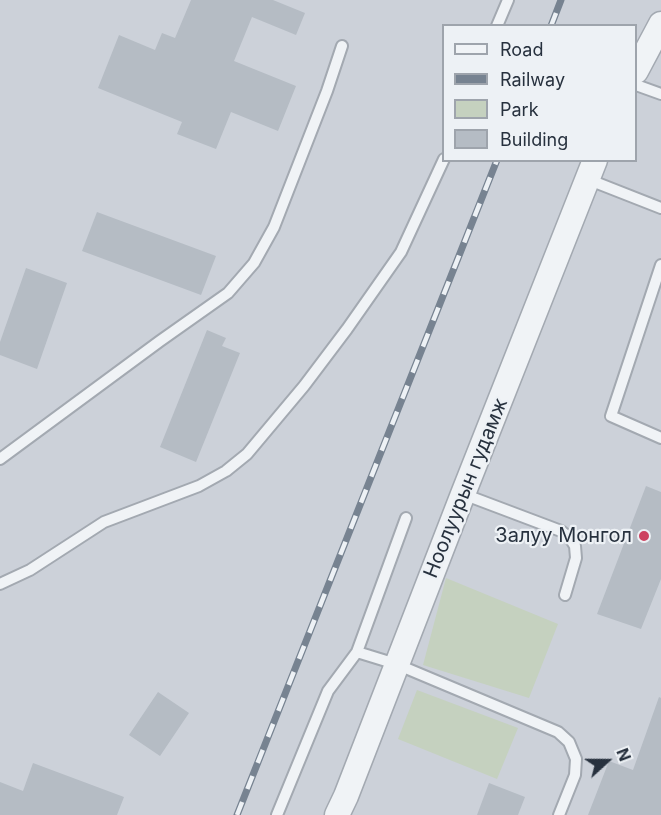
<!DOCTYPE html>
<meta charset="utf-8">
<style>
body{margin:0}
#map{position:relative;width:661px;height:815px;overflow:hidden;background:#dee2e7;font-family:Inter,sans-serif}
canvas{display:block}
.legend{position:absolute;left:442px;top:24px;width:195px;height:138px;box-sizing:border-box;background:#edf1f5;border:2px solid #9ea4ac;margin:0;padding:8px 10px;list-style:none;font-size:18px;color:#27313e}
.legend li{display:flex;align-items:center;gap:12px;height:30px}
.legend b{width:30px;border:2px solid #9ea4ac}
.north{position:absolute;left:577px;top:731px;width:60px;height:60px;-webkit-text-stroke:4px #edf1f5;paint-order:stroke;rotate:69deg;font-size:16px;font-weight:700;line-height:24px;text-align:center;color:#27313e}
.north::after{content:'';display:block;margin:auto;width:21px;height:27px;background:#27313e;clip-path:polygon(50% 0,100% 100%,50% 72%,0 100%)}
</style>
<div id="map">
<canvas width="661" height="815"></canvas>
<ul class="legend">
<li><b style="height:8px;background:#f0f3f6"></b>Road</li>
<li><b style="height:8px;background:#778391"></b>Railway</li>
<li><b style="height:16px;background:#c5d1bf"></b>Park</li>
<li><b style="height:16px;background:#b5bcc4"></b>Building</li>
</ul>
<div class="north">N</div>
</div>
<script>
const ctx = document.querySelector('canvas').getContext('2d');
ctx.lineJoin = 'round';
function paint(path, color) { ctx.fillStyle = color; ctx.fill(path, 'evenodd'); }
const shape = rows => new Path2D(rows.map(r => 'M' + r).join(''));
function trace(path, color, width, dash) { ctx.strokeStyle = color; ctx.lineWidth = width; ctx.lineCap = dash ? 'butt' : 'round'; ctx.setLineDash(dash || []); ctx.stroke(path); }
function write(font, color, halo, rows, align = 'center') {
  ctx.font = font + ' Inter,sans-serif'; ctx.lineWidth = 4.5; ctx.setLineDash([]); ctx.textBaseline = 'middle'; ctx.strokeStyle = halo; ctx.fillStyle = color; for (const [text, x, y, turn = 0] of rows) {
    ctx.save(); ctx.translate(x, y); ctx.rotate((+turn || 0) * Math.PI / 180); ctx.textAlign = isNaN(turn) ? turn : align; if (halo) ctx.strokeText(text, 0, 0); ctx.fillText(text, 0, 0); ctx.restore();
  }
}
const built = shape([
 [0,0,661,0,661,815,0,815],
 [444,26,636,26,636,160,444,160]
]);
const green = shape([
 [446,578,558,624,529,698,423,665],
 [417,690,518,728,497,779,398,739]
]);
const building = shape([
 [191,0,273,0,305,13,296,35,252,17,234,61,296,86,278,131,231,112,216,149,177,134,182,122,98,88,119,35,155,50,162,33,175,38],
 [97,212,216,256,201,295,82,251],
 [26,268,67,283,37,369,0,355,0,342],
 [207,330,226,338,222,346,240,353,196,462,160,447],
 [646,486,661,492,661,579,641,629,597,614],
 [158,692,189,713,160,756,129,735],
 [659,697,661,698,661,815,588,815,609,761,633,770],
 [33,763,124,797,117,815,0,815,0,782,23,791],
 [489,783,525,797,518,815,477,815]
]);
const service = shape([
 [497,26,508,0],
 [636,85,661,94],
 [587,179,661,208],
 [661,265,611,416,661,438],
 [0,459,160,341,228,293,254,263,274,227,327,91,342,46],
 [463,494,561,531,570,538,575,546,576,558,565,595],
 [406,518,357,652,396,664,558,732,569,742,576,759,575,775,559,815],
 [0,584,30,570,104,522,199,486,226,471,247,454,304,386,347,329,401,252,444,159],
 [277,815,328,691,357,652]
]);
const tertiary = shape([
 [636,71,661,24],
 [337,815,346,796,463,494,595,160]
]);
const rail = shape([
 [551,26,561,0],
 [237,815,497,160]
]);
const markers = [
 [644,536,6,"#cd4260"]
];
const streetNames = [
 ["Ноолуурын гудамж",466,488,-68]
];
const poiNames = [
 ["Залуу Монгол",632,536]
];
paint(built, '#ccd1d9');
paint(green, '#c5d1bf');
paint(building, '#b5bcc4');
trace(service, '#a3a9b1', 14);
trace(tertiary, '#a3a9b1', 27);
trace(service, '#f0f3f6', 10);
trace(tertiary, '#f0f3f6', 24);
trace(rail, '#778391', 7);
trace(rail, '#edf1f5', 4.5, [14]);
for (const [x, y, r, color] of markers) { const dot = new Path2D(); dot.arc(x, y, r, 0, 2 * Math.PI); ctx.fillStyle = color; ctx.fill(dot); trace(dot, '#edf1f5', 2); }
write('20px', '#27313e', '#edf1f5', streetNames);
write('20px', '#27313e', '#edf1f5', poiNames, 'right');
</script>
